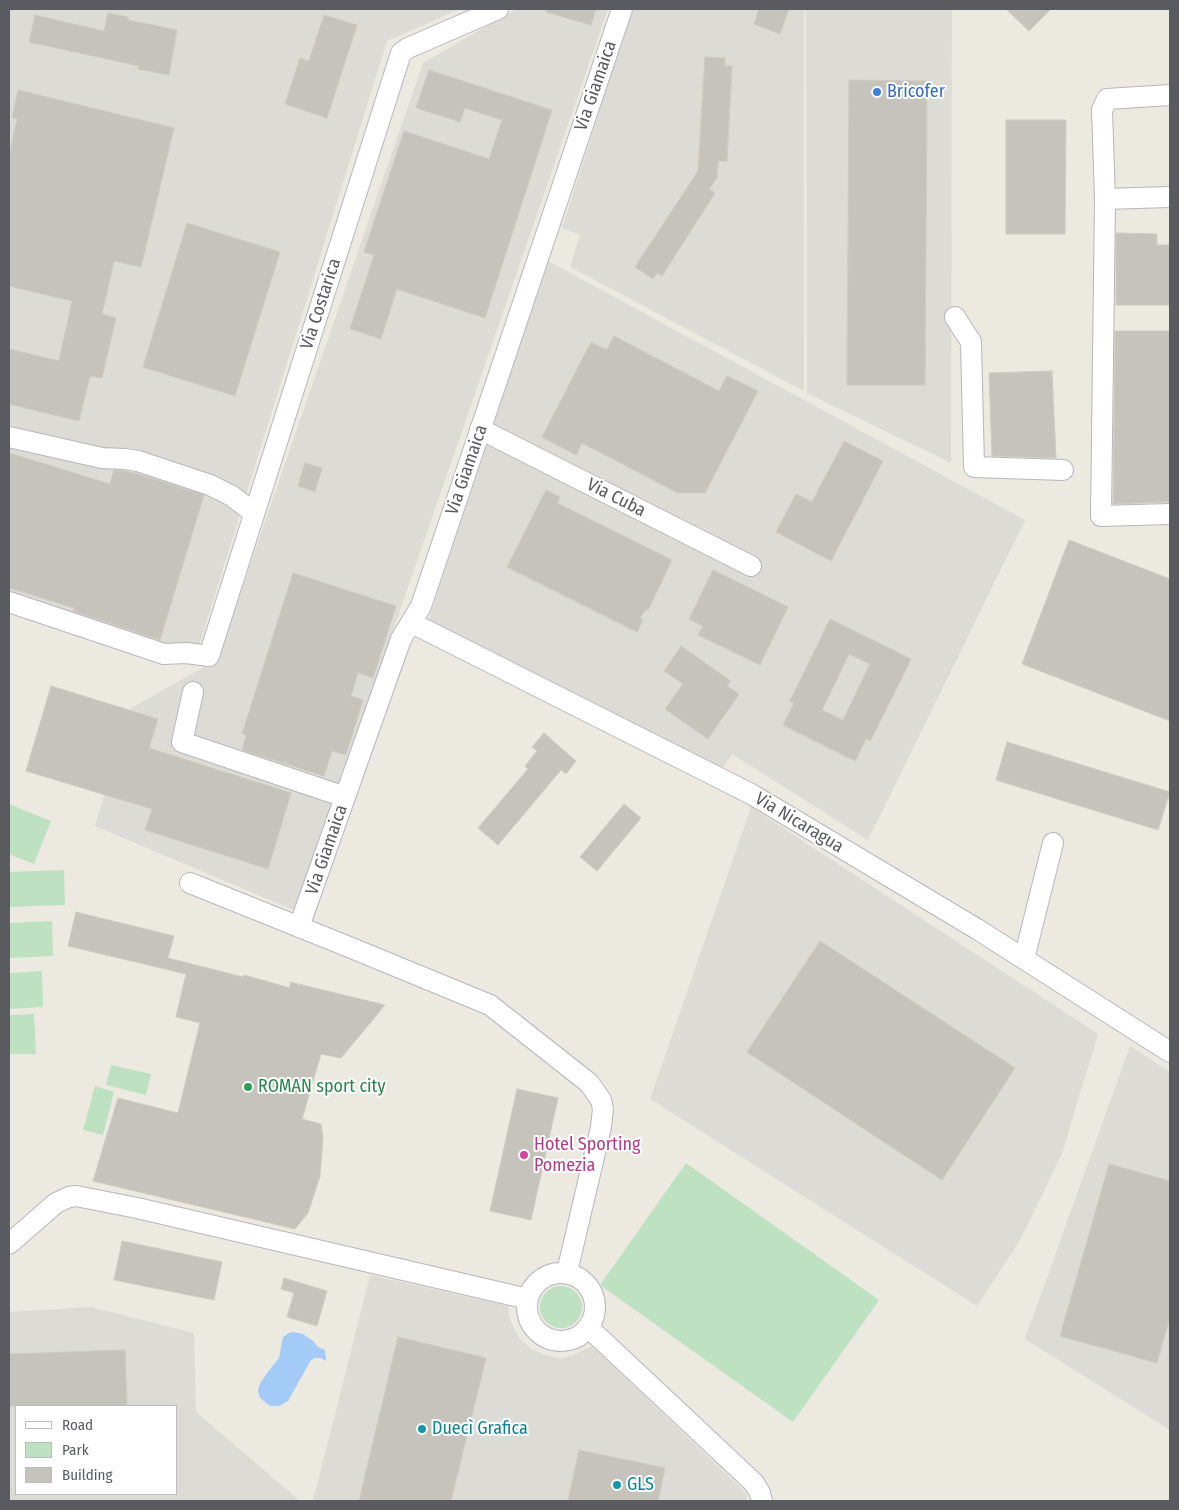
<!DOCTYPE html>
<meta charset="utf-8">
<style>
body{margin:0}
#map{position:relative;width:1179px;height:1510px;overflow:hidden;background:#ebe9e0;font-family:"Fira Sans Condensed",sans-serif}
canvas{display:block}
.frame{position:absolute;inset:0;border:10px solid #595b60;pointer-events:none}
.legend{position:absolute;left:15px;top:1405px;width:162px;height:90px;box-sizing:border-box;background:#fff;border:1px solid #bdbdbf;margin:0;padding:6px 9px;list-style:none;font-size:15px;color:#595b60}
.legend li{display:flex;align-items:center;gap:10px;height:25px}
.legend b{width:25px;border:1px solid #bdbdbf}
</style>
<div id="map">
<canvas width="1179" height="1510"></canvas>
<div class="frame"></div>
<ul class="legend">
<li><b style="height:6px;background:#fff"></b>Road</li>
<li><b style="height:14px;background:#bde1c1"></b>Park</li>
<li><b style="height:14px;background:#c6c3bd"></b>Building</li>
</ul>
</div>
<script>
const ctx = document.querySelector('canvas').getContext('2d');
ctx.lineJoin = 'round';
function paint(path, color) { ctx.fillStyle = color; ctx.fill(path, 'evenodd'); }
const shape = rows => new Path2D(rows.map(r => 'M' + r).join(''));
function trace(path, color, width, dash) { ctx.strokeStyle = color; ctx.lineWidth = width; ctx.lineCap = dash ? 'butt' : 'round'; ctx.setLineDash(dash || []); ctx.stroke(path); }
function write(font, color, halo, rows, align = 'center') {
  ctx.font = font + ' "Fira Sans Condensed",sans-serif'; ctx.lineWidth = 4; ctx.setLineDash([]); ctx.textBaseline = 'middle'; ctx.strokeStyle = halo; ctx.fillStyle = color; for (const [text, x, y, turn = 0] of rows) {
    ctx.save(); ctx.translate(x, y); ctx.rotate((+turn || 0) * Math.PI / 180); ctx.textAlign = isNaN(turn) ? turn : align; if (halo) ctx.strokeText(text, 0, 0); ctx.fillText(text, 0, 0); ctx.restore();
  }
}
const industrial = shape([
 [9,9,460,9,387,41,195,659,9,600],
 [516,9,608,9,296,911,95,826,131,708,213,662,226,635,423,63],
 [632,9,804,9,804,391,570,267,580,235,562,228],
 [806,9,952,9,951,463,807,393],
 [548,261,1025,520,868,840,732,754,722,769,428,621],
 [751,807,1098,1034,1062,1153,1022,1237,977,1306,650,1099],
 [1130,1046,1170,1072,1170,1430,1025,1339],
 [370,1275,508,1306,509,1317,512,1324,519,1338,531,1349,546,1355,560,1358,571,1356,592,1346,746,1493,747,1501,313,1501],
 [91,1307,194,1333,196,1412,300,1501,9,1501,9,1312],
 [16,1406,176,1406,176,1494,16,1494]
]);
const green = shape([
 [9,804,51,821,34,864,9,854],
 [64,870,65,905,9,907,9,872],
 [52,921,53,956,9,958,9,923],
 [42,971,43,1007,9,1009,9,973],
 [34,1014,36,1054,9,1054,9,1015],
 [111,1065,151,1074,146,1095,106,1085],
 [95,1086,114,1092,103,1135,83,1130],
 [686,1163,879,1300,793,1422,600,1285],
 '540 1307a21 21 0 1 1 42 0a21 21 0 1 1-42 0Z'
]);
const water = shape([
 [293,1332,303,1334,313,1341,318,1347,325,1350,326,1361,321,1358,315,1358,311,1360,288,1401,279,1406,270,1406,260,1398,258,1390,260,1384,267,1373,279,1358,283,1337,289,1333]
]);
const building = shape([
 [546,9,596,9,591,25,546,12,546,9],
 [759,9,789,9,780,34,754,24,759,9],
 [1006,9,1051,9,1029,31,1006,9],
 [108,13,128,17,128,20,177,30,169,75,138,69,139,66,29,42,35,15,104,31,108,13],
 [324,15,357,25,327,118,285,104,300,58,309,61,324,15],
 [705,57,725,58,725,66,732,66,727,161,718,161,717,178,709,189,715,193,662,276,657,273,653,279,635,267,698,171,705,57],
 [429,70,552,110,485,318,397,289,381,339,350,329,374,255,364,252,404,131,489,159,502,120,465,108,460,122,416,108,429,70],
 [849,80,927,81,925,385,847,385,849,80],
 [18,90,174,128,141,267,114,261,102,314,116,318,102,378,90,376,79,421,9,404,9,349,59,361,72,301,9,286,9,156,17,119,12,118,18,90],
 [1006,120,1066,120,1065,234,1006,234,1006,120],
 [187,223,280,252,235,396,143,367,187,223],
 [1116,233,1157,234,1157,245,1170,245,1170,305,1116,305,1116,233],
 [1115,331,1170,331,1170,502,1113,504,1115,331],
 [614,336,719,391,727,376,758,391,705,493,678,493,582,443,576,455,542,437,591,342,607,350,614,336],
 [1052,371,1056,458,992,456,989,373,1052,371],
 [844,441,883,461,831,561,776,532,796,494,812,502,844,441],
 [9,453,110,484,114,470,124,471,135,473,204,495,160,640,73,611,74,608,9,588,9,453],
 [305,463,322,468,315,492,298,486,305,463],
 [546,490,560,497,557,503,672,560,648,610,646,609,640,618,643,620,637,632,507,567,546,490],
 [1069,540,1170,579,1170,721,1022,664,1069,540],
 [713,570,788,607,760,665,698,635,703,626,689,619,713,570],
 [293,573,396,606,373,678,358,673,351,696,363,700,346,755,332,751,324,776,242,750,246,735,242,734,293,573],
 [830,619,911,659,870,741,866,739,855,761,783,725,794,703,790,701,830,619],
 [849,654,870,664,843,720,822,710,849,654],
 [681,646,731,681,727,686,739,694,708,739,665,709,683,684,664,671,681,646],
 [51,686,158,719,149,748,291,793,268,869,145,830,152,809,26,771,51,686],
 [544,733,576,761,566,774,561,770,498,845,478,828,528,769,525,766,537,751,532,747,544,733],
 [1007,742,1170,792,1158,830,996,780,1007,742],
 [624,804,641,818,597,871,580,857,624,804],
 [76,912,174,936,168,958,243,977,244,975,290,988,290,982,385,1005,341,1058,321,1054,302,1119,321,1124,323,1138,320,1176,308,1213,295,1229,93,1181,118,1098,178,1113,200,1023,176,1017,186,974,68,946,76,912],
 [820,941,1015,1068,942,1180,747,1052,820,941],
 [517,1089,558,1098,531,1220,490,1211,517,1089],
 [1109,1164,1170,1181,1170,1317,1157,1363,1060,1336,1109,1164],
 [122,1241,222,1262,214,1300,114,1280,122,1241],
 [284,1278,327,1291,317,1326,287,1317,294,1293,281,1289,284,1278],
 [398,1337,486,1358,451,1501,359,1501,398,1337],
 [125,1350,127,1406,9,1406,9,1354,125,1350],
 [579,1450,665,1468,658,1501,568,1501,579,1450]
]);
const minor = shape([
 [1170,95,1107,99,1102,110,1105,199,1101,516,1170,514],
 [1105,199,1170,197],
 [955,317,971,342,974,467,1063,470],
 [480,429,751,566],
 [9,437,102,458,125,459,138,461,210,485,232,496,254,513],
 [9,602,164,654,186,653,209,656,401,53,408,48,498,9],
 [412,623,753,795,977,929,1170,1052],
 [193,692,182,742,345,797],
 [190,883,354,949,490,1005,589,1083,601,1100,603,1109,601,1127,567,1272],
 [299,927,401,639,421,606,622,9],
 [1024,959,1053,843],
 [9,1244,56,1203,69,1197,76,1196,137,1208,528,1299],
 '527 1307a34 34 0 1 1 68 0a34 34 0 1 1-68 0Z',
 [589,1328,754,1483,760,1493,762,1501]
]);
const markers = [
 [877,92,5,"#3f7fe0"],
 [248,1087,5,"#2e9e5b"],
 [524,1155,5,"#d1479c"],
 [422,1429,5,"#0f9aa8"],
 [617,1485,5,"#0f9aa8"]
];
const streetNames = [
 ["Via Giamaica",596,86,-71],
 ["Via Costarica",321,304,-72],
 ["Via Giamaica",467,470,-71],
 ["Via Cuba",616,498,27],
 ["Via Nicaragua",799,823,31],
 ["Via Giamaica",327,850,-71]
];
const shopNames = [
 ["Bricofer",887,92]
];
const leisureNames = [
 ["ROMAN sport city",258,1087]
];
const hotelNames = [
 ["Hotel Sporting",534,1145],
 ["Pomezia",534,1166]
];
const cultureNames = [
 ["Duecì Grafica",432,1429],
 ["GLS",627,1485]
];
paint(industrial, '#dcdbd5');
paint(green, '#bde1c1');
paint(water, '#a2cbf8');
paint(building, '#c6c3bd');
trace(building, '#cfcbbf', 1);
trace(minor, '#b6b7bc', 22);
trace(minor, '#fff', 20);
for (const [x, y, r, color] of markers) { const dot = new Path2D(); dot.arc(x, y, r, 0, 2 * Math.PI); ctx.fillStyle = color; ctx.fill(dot); trace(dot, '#fff', 2); }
write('18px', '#595b60', '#fff', streetNames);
write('18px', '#366cbe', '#fff', shopNames, 'left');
write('18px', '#27864d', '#fff', leisureNames, 'left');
write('18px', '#b23c85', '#fff', hotelNames, 'left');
write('18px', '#0d838f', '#fff', cultureNames, 'left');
</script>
